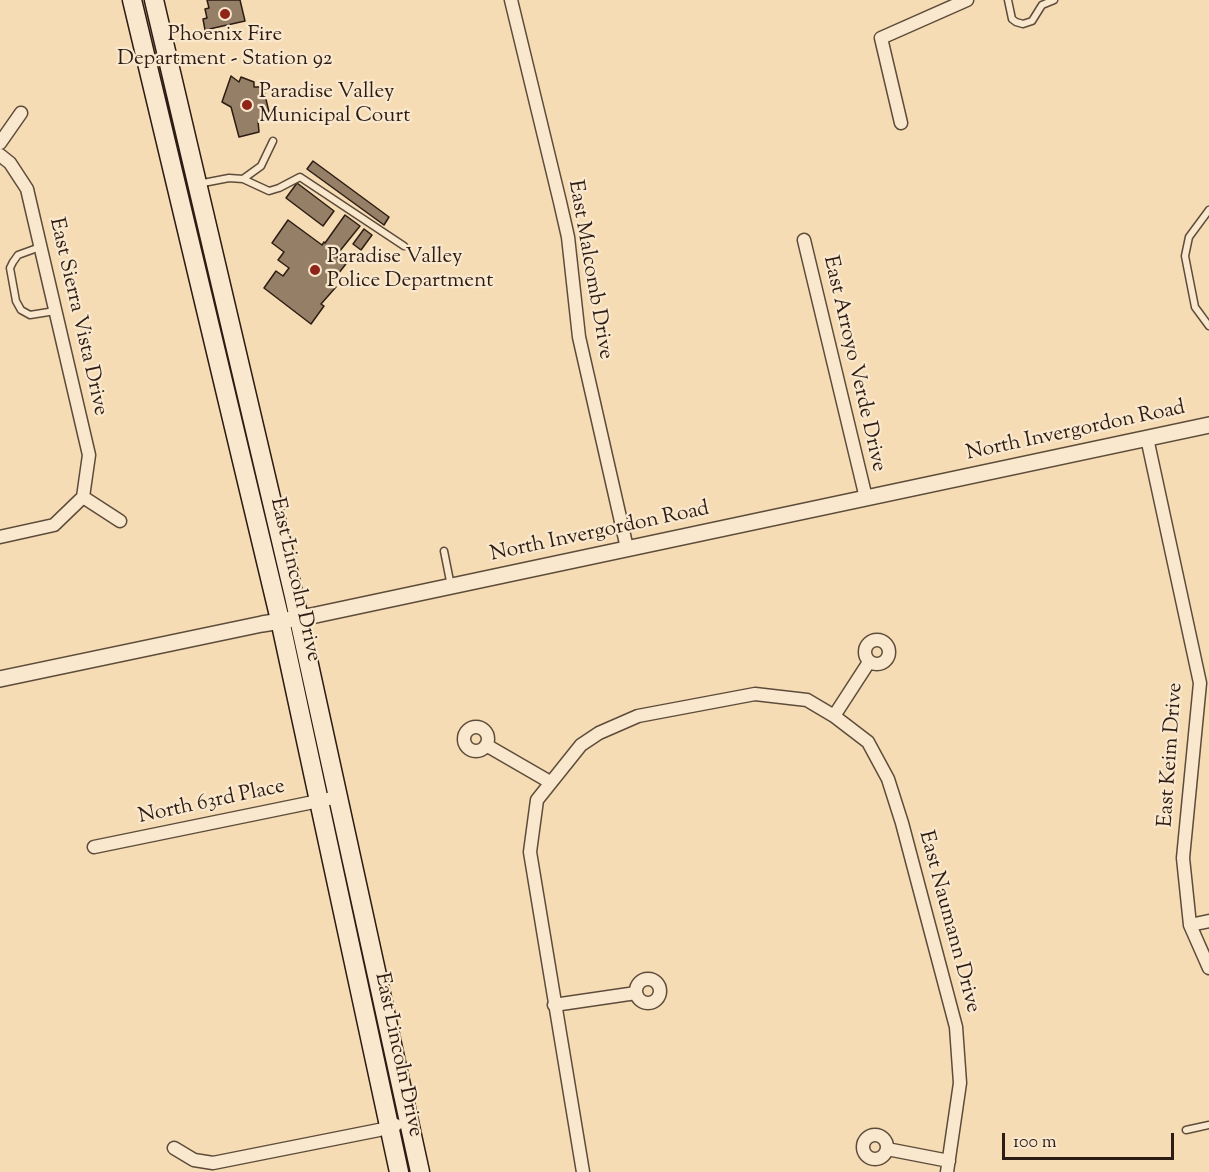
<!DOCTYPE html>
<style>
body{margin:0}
#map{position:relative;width:1209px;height:1172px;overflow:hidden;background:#f6dcb4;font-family:"Sorts Mill Goudy",serif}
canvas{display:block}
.scale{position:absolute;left:1002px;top:1133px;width:172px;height:27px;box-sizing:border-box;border:3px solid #2c1c13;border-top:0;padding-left:8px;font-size:18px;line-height:21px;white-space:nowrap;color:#2c1c13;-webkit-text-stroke:4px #f9e8ce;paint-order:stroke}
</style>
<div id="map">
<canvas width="1209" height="1172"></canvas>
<div class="scale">100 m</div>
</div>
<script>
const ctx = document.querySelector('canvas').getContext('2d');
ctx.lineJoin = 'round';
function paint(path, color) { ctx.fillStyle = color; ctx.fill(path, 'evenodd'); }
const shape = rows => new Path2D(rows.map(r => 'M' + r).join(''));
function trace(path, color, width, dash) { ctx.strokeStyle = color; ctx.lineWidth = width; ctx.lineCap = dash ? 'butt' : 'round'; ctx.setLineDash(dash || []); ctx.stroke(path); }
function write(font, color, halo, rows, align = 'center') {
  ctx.font = font + ' "Sorts Mill Goudy",serif'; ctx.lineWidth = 4.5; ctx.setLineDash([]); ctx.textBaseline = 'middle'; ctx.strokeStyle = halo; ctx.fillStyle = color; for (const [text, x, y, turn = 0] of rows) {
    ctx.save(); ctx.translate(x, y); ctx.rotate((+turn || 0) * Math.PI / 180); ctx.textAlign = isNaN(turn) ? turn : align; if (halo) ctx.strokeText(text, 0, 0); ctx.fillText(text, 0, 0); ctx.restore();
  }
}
const building = shape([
 [207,0,240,0,245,21,205,30,203,19,207,18,205,9,209,8,207,0],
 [231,76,239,82,241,77,254,82,254,87,263,87,270,116,258,121,259,132,239,137,231,107,222,102,231,76],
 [313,161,389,217,384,225,307,169,313,161],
 [297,183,334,211,323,226,286,198,297,183],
 [345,215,360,226,339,252,337,257,343,260,345,257,349,260,331,283,336,287,321,304,324,306,311,324,264,288,276,271,283,276,289,268,278,260,284,252,272,243,288,220,322,245,324,242,325,243,345,215],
 [364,229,372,235,361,250,353,244,364,229]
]);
const service = shape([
 [1008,0,1012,19,1016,22,1023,24,1032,21,1042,5,1054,0],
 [243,179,261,166,273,141],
 [198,184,229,178,243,179,269,191,279,188,300,177,404,246],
 [1209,210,1189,237,1185,256,1195,307,1209,326],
 [40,247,18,255,13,262,10,268,16,301,21,310,30,315,55,311],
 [444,551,451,586],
 [1186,1130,1209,1125]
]);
const minor = shape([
 [511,0,560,202,568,237,579,337,627,548],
 [901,123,881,38,967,0],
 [0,143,21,113],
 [0,155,10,163,27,189,89,455,83,497],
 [804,240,866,498],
 [1147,438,1200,683,1183,858,1190,925,1209,968],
 [83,497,120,521],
 [0,537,54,525,83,497],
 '865 652a12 12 0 1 1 24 0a12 12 0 1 1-24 0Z',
 [834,716,869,662],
 '464 739a12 12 0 1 1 24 0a12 12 0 1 1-24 0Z',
 [486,745,550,782],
 [94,847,338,797],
 [1190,925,1209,921],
 '636 991a12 12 0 1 1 24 0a12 12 0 1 1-24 0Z',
 [554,1005,636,993],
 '863 1147a12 12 0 1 1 24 0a12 12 0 1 1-24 0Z',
 [174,1148,194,1160,213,1163,379,1130,396,1125],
 [887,1149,949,1161],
 [583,1172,530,852,537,800,581,745,599,733,638,716,755,694,807,700,834,716,868,742,888,779,902,823,956,1027,960,1083,947,1172]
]);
const tertiary = shape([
 [0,679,262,624,311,616,452,586,1209,425]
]);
const secondary = shape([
 [132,0,280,620,399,1172],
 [154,0,294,596,420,1172]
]);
const markers = [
 [225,14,6,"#8f2418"],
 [247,105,6,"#8f2418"],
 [315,270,6,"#8f2418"]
];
const poiNames = [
 ["Phoenix Fire",225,36,"center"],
 ["Department - Station 92",225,60,"center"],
 ["Paradise Valley",259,93],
 ["Municipal Court",259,117],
 ["Paradise Valley",327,258],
 ["Police Department",327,282]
];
const streetNames = [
 ["East Malcomb Drive",589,270,80],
 ["East Sierra Vista Drive",77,317,77],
 ["East Arroyo Verde Drive",853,364,77],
 ["North Invergordon Road",1076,432,-12],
 ["North Invergordon Road",600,533,-12],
 ["East Lincoln Drive",294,580,77],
 ["East Keim Drive",1172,755,-86],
 ["North 63rd Place",212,803,-12],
 ["East Naumann Drive",948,922,75],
 ["East Lincoln Drive",397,1055,78]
];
paint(building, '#958067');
trace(building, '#2c1c13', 1.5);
trace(service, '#5e4c3b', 9);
trace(minor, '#5e4c3b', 15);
trace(tertiary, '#5e4c3b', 18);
trace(secondary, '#2c1c13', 21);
trace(service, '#f9e8ce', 6);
trace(minor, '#f9e8ce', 12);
trace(tertiary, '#f9e8ce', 15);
trace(secondary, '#f9e8ce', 18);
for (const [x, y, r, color] of markers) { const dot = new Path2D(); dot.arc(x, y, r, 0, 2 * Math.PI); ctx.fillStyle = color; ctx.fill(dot); trace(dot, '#f9e8ce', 2); }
write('21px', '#2c1c13', '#f9e8ce', poiNames, 'left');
write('21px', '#2c1c13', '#f9e8ce', streetNames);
</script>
